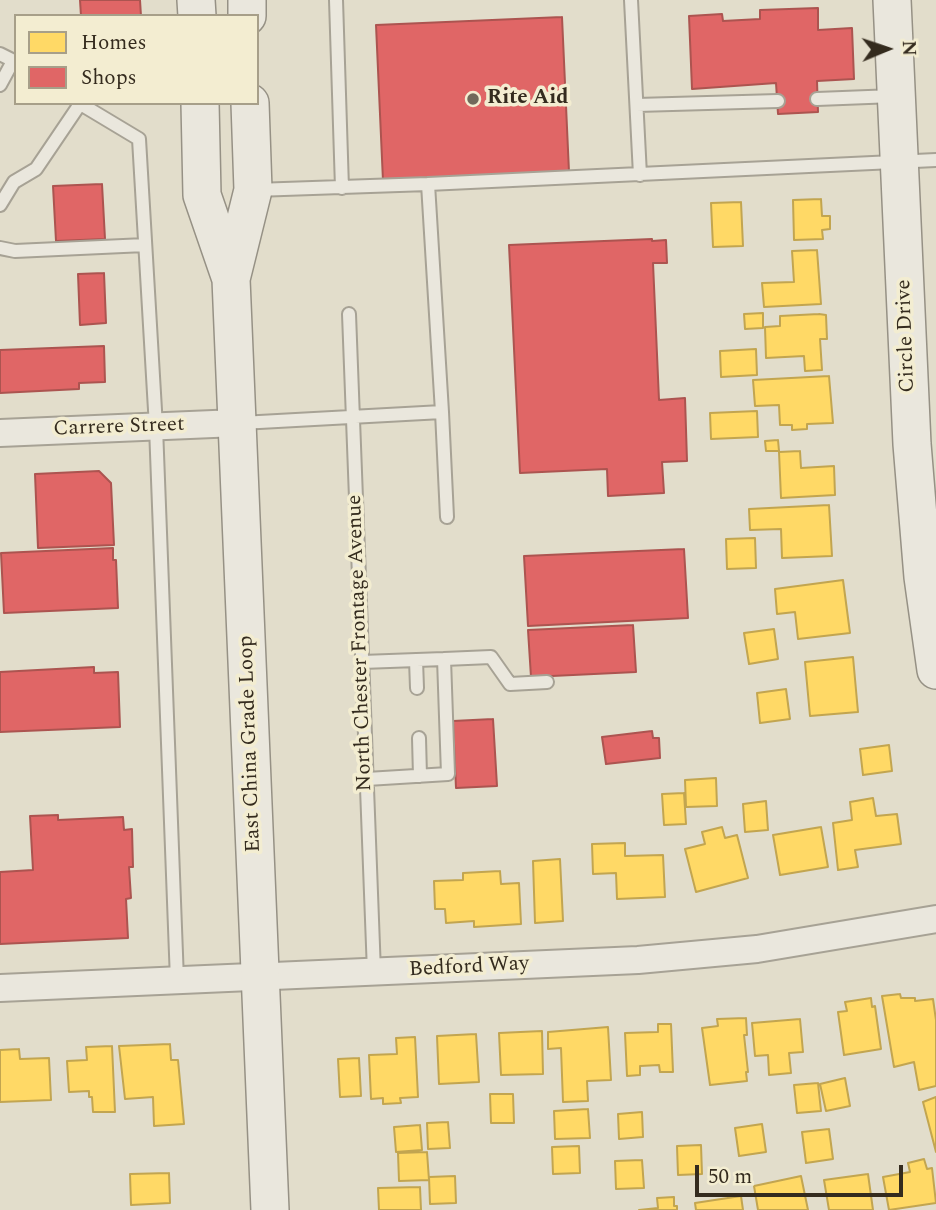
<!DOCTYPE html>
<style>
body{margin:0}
#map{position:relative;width:936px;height:1210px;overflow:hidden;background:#e2ddcb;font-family:Spectral,serif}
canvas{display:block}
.legend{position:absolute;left:14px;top:14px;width:245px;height:91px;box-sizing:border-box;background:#f3edd1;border:2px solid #a79f89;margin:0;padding:9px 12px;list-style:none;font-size:21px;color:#342b1e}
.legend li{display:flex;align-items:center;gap:14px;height:35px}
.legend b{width:35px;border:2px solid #a79f89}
.north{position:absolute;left:852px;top:14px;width:70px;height:70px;-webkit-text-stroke:5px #f3edd1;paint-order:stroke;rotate:88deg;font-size:19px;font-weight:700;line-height:28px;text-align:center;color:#342b1e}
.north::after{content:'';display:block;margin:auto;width:24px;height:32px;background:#342b1e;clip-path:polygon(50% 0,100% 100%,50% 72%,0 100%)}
.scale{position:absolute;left:695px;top:1165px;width:208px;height:32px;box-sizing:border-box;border:4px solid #342b1e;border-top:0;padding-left:9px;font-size:21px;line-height:24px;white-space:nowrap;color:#342b1e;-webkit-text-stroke:5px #f3edd1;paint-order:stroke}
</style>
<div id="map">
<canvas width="936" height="1210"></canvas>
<ul class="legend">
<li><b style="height:19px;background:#ffd966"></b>Homes</li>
<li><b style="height:19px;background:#e06666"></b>Shops</li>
</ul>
<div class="north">N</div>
<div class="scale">50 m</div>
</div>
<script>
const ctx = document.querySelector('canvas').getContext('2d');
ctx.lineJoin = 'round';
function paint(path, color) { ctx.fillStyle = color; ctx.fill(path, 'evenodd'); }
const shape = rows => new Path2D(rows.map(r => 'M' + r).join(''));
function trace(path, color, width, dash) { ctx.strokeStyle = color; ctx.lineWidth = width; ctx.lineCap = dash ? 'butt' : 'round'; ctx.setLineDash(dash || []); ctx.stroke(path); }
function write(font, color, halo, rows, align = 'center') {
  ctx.font = font + ' Spectral,serif'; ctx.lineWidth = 7; ctx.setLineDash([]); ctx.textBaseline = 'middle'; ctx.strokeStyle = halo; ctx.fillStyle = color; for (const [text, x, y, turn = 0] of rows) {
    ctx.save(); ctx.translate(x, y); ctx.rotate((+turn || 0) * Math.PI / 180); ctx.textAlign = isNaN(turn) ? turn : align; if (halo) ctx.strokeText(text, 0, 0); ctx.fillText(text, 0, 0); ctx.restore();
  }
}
const homes = shape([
 [821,199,822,216,830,216,830,229,822,230,823,239,794,240,793,200,821,199],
 [741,202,743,246,713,247,711,203,741,202],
 [817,250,821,304,764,307,762,283,794,282,792,251,817,250],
 [763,313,763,328,745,329,744,314,763,313],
 [819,314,826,315,827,339,820,339,822,370,805,371,804,356,766,358,765,327,780,326,780,316,819,314],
 [756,349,757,375,721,377,720,351,756,349],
 [829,376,833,423,807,424,807,429,792,430,792,425,780,425,779,405,755,406,753,380,829,376],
 [757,411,758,437,711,439,710,413,757,411],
 [778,440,779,451,766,451,765,441,778,440],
 [800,451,801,468,834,466,835,495,781,498,779,452,800,451],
 [829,505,832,556,782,558,781,529,750,530,749,509,829,505],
 [755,538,756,568,727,569,726,539,755,538],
 [843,580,850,633,798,639,795,612,777,614,775,589,843,580],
 [774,629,778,659,749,664,744,633,774,629],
 [853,657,858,712,810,716,805,662,853,657],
 [786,689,790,719,760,723,757,693,786,689],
 [889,745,892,771,863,775,860,749,889,745],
 [716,778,717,806,686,807,685,780,716,778],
 [684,793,686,824,664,825,662,794,684,793],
 [873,798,876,816,897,814,901,844,855,850,858,867,838,870,833,823,852,820,850,802,873,798],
 [766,801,768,830,745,832,743,804,766,801],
 [722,827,725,838,737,835,748,878,696,892,685,849,705,844,702,832,722,827],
 [821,827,828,867,780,875,773,835,821,827],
 [625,843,625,856,663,855,665,897,617,899,616,873,593,874,592,844,625,843],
 [560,859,563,921,535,923,533,861,560,859],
 [500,871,501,884,519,883,521,924,474,927,474,921,446,923,445,909,435,909,434,881,463,880,463,873,500,871],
 [900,994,901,998,915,998,915,1001,933,999,936,1020,936,1086,919,1090,914,1062,894,1067,882,996,900,994],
 [871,998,872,1007,875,1006,881,1049,844,1055,838,1012,847,1011,845,1002,871,998],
 [746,1018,747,1035,744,1035,748,1072,746,1072,747,1081,710,1085,702,1028,718,1026,717,1019,746,1018],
 [800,1019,803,1052,789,1053,791,1073,769,1075,768,1055,755,1056,752,1023,800,1019],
 [658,1024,671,1024,673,1072,660,1072,659,1065,640,1066,640,1075,627,1076,625,1033,658,1032,658,1024],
 [608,1027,611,1080,587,1081,588,1101,563,1102,561,1048,548,1049,548,1032,608,1027],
 [542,1031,543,1074,501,1075,499,1033,542,1031],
 [476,1034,479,1082,439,1084,437,1036,476,1034],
 [415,1037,418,1097,400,1098,401,1103,383,1104,383,1098,371,1099,369,1055,397,1054,396,1038,415,1037],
 [170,1044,171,1060,178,1060,184,1124,154,1126,153,1097,125,1099,119,1046,170,1044],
 [112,1046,115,1112,93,1112,92,1097,89,1097,89,1091,69,1092,67,1061,87,1060,86,1047,112,1046],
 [19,1049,20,1059,49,1058,51,1100,0,1102,0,1050,19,1049],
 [359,1058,361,1096,340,1097,338,1059,359,1058],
 [845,1078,850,1106,826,1111,820,1084,845,1078],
 [818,1083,821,1111,797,1113,794,1085,818,1083],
 [490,1094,513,1094,514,1123,491,1123,490,1094],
 [936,1097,936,1152,923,1102,936,1097],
 [588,1109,590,1138,555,1139,554,1111,588,1109],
 [642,1112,643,1137,619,1139,618,1114,642,1112],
 [448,1122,450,1148,428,1149,427,1123,448,1122],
 [762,1124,766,1152,739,1156,735,1128,762,1124],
 [420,1125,422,1150,396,1152,394,1127,420,1125],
 [829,1129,833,1159,806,1163,802,1132,829,1129],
 [701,1145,702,1174,678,1175,677,1146,701,1145],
 [579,1146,580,1173,553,1174,552,1147,579,1146],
 [427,1152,429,1180,399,1181,398,1153,427,1152],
 [924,1159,927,1169,932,1168,936,1203,889,1210,883,1177,910,1172,908,1163,924,1159],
 [642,1160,644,1188,616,1189,615,1161,642,1160],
 [169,1173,170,1203,131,1205,130,1174,169,1173],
 [868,1174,873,1210,829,1210,824,1180,868,1174],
 [455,1176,456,1203,430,1204,429,1177,455,1176],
 [801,1176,808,1210,758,1210,754,1186,801,1176],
 [420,1187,421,1210,379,1210,378,1188,420,1187],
 [741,1196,743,1210,696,1210,695,1203,741,1196],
 [674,1197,674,1206,677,1206,677,1210,639,1210,658,1208,657,1198,674,1197]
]);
const shops = shape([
 [80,0,140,0,141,16,81,16,80,0],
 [818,8,818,30,852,28,854,79,817,81,818,112,778,114,776,83,692,89,689,16,722,14,723,21,760,19,760,10,818,8],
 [562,17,569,172,383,181,376,25,562,17],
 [102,184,105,239,56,241,53,186,102,184],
 [652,239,652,241,666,240,667,263,653,263,659,400,685,398,687,461,662,462,664,493,608,496,607,469,520,473,509,245,652,239],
 [104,273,106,323,80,325,78,274,104,273],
 [104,346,105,382,79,383,79,389,0,393,0,350,104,346],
 [99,471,111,483,114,545,38,548,35,474,99,471],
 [113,548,113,560,116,560,118,608,4,613,1,553,113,548],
 [684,549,688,618,528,626,524,556,684,549],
 [633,625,636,672,531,677,528,630,633,625],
 [94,667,94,673,118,672,120,727,0,732,0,672,94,667],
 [493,719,497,786,456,788,453,721,493,719],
 [652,731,653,738,659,738,660,758,606,764,602,737,652,731],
 [58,815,58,820,123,817,124,830,132,829,133,867,129,867,131,898,126,899,128,938,0,944,0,872,33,870,30,816,58,815]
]);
const lane = shape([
 [336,0,342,188],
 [631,0,640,175],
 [0,54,16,62],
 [0,85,13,61],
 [817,99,894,96],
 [79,103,139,139,156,427,177,980],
 [637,105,778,101],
 [428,184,442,412],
 [255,190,428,184,936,160],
 [0,205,14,182,36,169,80,104],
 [0,248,15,251,145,245],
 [349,314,374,972],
 [241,423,442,412,447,517],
 [444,659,491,657,510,684,547,682],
 [416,660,417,688],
 [362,662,444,659,448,774,367,779],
 [419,738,420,776]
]);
const street = shape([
 [0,433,237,423],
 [0,988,638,960,757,949,936,919]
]);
const secondary = shape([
 [196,0,197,16],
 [247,0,247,16],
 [892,0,912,444,923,577,936,670],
 [200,103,202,195,231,279,270,1210],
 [231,279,253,190,250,103]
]);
const markers = [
 [473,99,7,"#71695b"]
];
const poiNames = [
 ["Rite Aid",487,99]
];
const streetNames = [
 ["Circle Drive",907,336,-92],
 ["Carrere Street",119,428,-2],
 ["North Chester Frontage Avenue",361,643,-92],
 ["East China Grade Loop",251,744,-92],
 ["Bedford Way",469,968,-3]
];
paint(homes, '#ffd966');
trace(homes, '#c2a550', 2);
paint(shops, '#e06666');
trace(shops, '#ac5450', 2);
trace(lane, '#a7a295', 16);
trace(street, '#a7a295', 30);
trace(secondary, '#969185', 40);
trace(lane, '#eae7dd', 12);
trace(street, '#eae7dd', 26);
trace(secondary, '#eae7dd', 37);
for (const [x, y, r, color] of markers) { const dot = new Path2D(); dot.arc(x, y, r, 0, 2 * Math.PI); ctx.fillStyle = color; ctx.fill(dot); trace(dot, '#f3edd1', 2.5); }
write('bold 21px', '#342b1e', '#f3edd1', poiNames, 'left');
write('21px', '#342b1e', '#f3edd1', streetNames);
</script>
